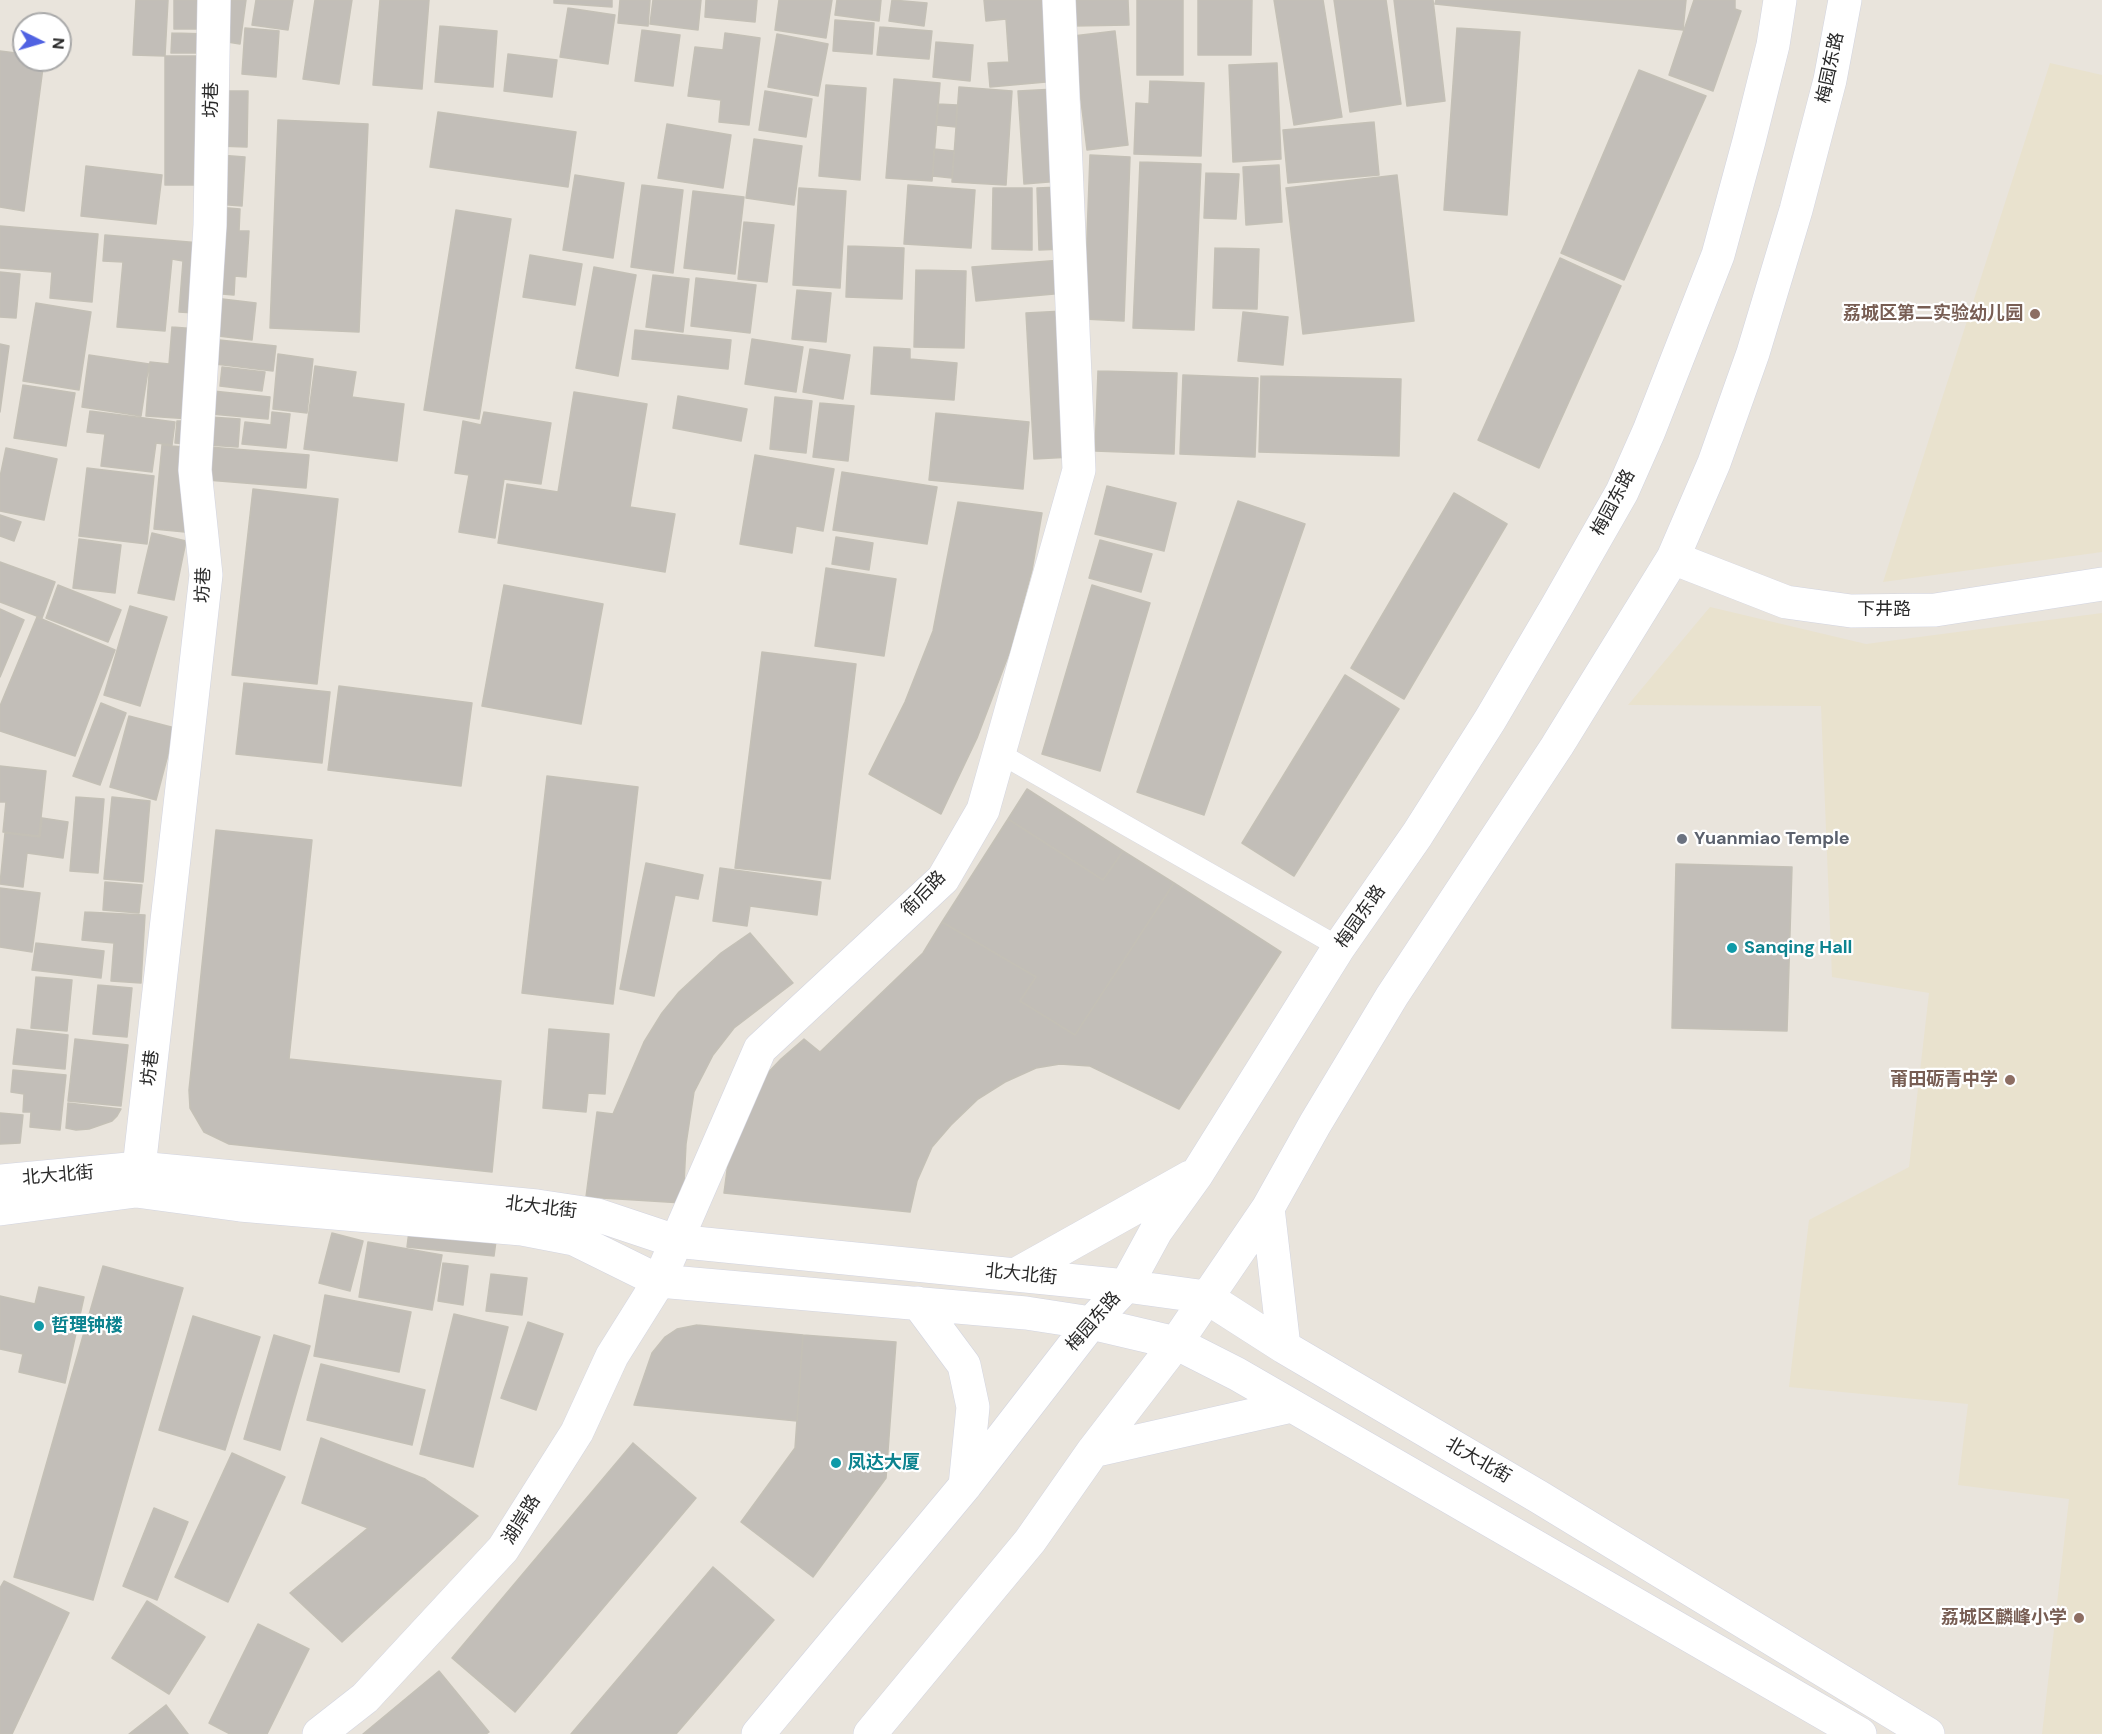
<!DOCTYPE html>
<meta charset="utf-8">
<style>
body{margin:0}
#map{position:relative;width:2102px;height:1734px;overflow:hidden;background:#e9e4dc;font-family:"DM Sans",sans-serif}
canvas{display:block}
.north{position:absolute;left:12px;top:12px;width:60px;height:60px;box-sizing:border-box;background:#fff;border:2px solid #a9a9a9;border-radius:50%;rotate:95deg;font-size:16px;font-weight:700;line-height:24px;text-align:center;color:#292929}
.north::after{content:'';display:block;margin:auto;width:21px;height:27px;background:#5062e2;clip-path:polygon(50% 0,100% 100%,50% 72%,0 100%)}
</style>
<div id="map">
<canvas width="2102" height="1734"></canvas>
<div class="north">N</div>
</div>
<script>
const ctx = document.querySelector('canvas').getContext('2d');
ctx.lineJoin = 'round';
function paint(path, color) { ctx.fillStyle = color; ctx.fill(path, 'evenodd'); }
const shape = rows => new Path2D(rows.map(r => 'M' + r).join(''));
function trace(path, color, width, dash) { ctx.strokeStyle = color; ctx.lineWidth = width; ctx.lineCap = dash ? 'butt' : 'round'; ctx.setLineDash(dash || []); ctx.stroke(path); }
function write(font, color, halo, rows, align = 'center') {
  ctx.font = font + ' "DM Sans","Noto Sans SC",sans-serif'; ctx.lineWidth = 4.5; ctx.setLineDash([]); ctx.textBaseline = 'middle'; ctx.strokeStyle = halo; ctx.fillStyle = color; for (const [text, x, y, turn = 0] of rows) {
    ctx.save(); ctx.translate(x, y); ctx.rotate((+turn || 0) * Math.PI / 180); ctx.textAlign = isNaN(turn) ? turn : align; if (halo) ctx.strokeText(text, 0, 0); ctx.fillText(text, 0, 0); ctx.restore();
  }
}
const education = shape([
 [2050,63,2102,75,2102,552,1883,582],
 [1710,607,1866,644,2102,613,2102,1734,2042,1734,2069,1499,1958,1485,1968,1404,1789,1387,1809,1220,1909,1167,1929,993,1832,977,1821,706,1628,705]
]);
const building = shape([
 [136,0,168,0,165,56,133,55,136,0],
 [174,0,209,0,209,29,174,29,174,0],
 [221,0,246,0,240,44,215,40,221,0],
 [256,0,293,0,288,30,252,25,256,0],
 [315,0,352,0,339,84,303,79,315,0],
 [380,0,429,0,422,89,373,85,380,0],
 [554,0,612,0,612,7,554,3,554,0],
 [620,0,650,0,648,26,618,23,620,0],
 [653,0,701,0,698,30,650,24,653,0],
 [706,0,757,0,755,22,705,17,706,0],
 [779,0,832,0,826,38,775,30,779,0],
 [837,0,881,0,879,21,835,15,837,0],
 [892,0,927,3,924,26,889,21,892,0],
 [984,0,1051,0,1057,81,990,87,988,63,1009,62,1006,19,986,21,984,0],
 [1072,0,1128,0,1129,25,1073,26,1072,0],
 [1137,0,1183,0,1183,75,1137,75,1137,0],
 [1198,0,1252,0,1251,55,1198,55,1198,0],
 [1274,0,1323,0,1342,117,1294,125,1274,0],
 [1334,0,1386,0,1401,104,1350,112,1334,0],
 [1394,0,1433,0,1445,101,1407,106,1394,0],
 [1436,0,1686,0,1683,30,1435,4,1436,0],
 [1694,0,1735,0,1735,9,1741,11,1713,91,1669,75,1694,0],
 [568,8,615,15,608,64,560,57,568,8],
 [835,20,874,23,872,54,833,51,835,20],
 [440,26,497,31,493,87,435,82,440,26],
 [880,27,932,31,929,59,877,55,880,27],
 [245,28,279,31,276,77,242,74,245,28],
 [1457,28,1520,32,1507,215,1444,210,1457,28],
 [642,30,680,35,673,86,635,81,642,30],
 [1115,31,1128,145,1087,150,1073,36,1115,31],
 [172,33,208,34,207,53,171,53,172,33],
 [725,33,760,38,749,125,719,122,721,100,688,96,695,47,723,50,725,33],
 [777,34,828,44,818,96,768,87,777,34],
 [936,42,973,45,970,81,933,77,936,42],
 [0,51,24,54,24,60,44,60,24,211,0,207,0,51],
 [508,54,557,60,552,97,504,91,508,54],
 [165,56,208,56,208,185,165,185,165,56],
 [1277,63,1281,159,1233,162,1229,65,1277,63],
 [1639,70,1706,96,1624,280,1561,253,1639,70],
 [894,79,940,83,932,181,886,178,894,79],
 [1150,81,1204,83,1201,156,1134,154,1136,103,1149,104,1150,81],
 [826,85,866,88,860,180,819,176,826,85],
 [959,87,1012,91,1006,185,952,182,959,87],
 [1056,89,1061,181,1024,184,1018,91,1056,89],
 [219,91,248,91,247,147,218,146,219,91],
 [765,91,812,99,806,137,759,130,765,91],
 [938,104,957,105,956,127,936,125,938,104],
 [438,112,576,132,568,187,430,167,438,112],
 [278,120,368,124,359,332,270,328,278,120],
 [1374,122,1379,175,1288,183,1283,130,1374,122],
 [667,124,731,135,723,188,658,178,667,124],
 [754,139,802,146,794,205,746,198,754,139],
 [934,149,954,151,952,178,933,176,934,149],
 [219,155,245,157,242,206,216,204,219,155],
 [1090,155,1130,157,1124,321,1084,319,1090,155],
 [1140,162,1201,164,1194,330,1133,328,1140,162],
 [1279,165,1282,222,1246,225,1243,167,1279,165],
 [86,166,162,175,156,224,81,216,86,166],
 [1206,173,1239,174,1236,219,1204,218,1206,173],
 [575,175,624,183,613,258,563,250,575,175],
 [1397,175,1414,321,1303,334,1286,188,1397,175],
 [642,185,683,190,673,273,631,267,642,185],
 [908,185,975,190,971,248,904,244,908,185],
 [1061,187,1063,249,1039,250,1037,188,1061,187],
 [799,188,846,191,840,288,793,285,799,188],
 [993,188,1032,188,1032,250,992,249,993,188],
 [693,191,744,197,735,274,684,268,693,191],
 [217,207,240,209,239,231,249,231,246,277,235,276,234,295,210,293,217,207],
 [456,210,511,219,479,419,424,410,456,210],
 [744,222,774,225,767,282,738,279,744,222],
 [0,226,98,234,92,302,50,298,52,272,0,268,0,226],
 [105,235,201,243,195,313,179,312,183,261,172,259,165,331,117,327,123,262,103,261,105,235],
 [848,246,904,248,902,299,846,297,848,246],
 [1215,248,1259,249,1257,309,1213,308,1215,248],
 [530,255,582,264,575,305,523,297,530,255],
 [1560,258,1621,286,1539,468,1478,440,1560,258],
 [1062,260,1065,293,976,301,972,267,1062,260],
 [594,267,636,275,618,376,576,368,594,267],
 [916,270,966,271,964,348,914,347,916,270],
 [0,272,20,274,16,318,0,317,0,272],
 [653,275,689,279,683,332,646,327,653,275],
 [696,278,756,285,750,333,691,326,696,278],
 [797,290,831,293,826,342,792,339,797,290],
 [214,298,256,303,252,340,210,335,214,298],
 [36,303,91,312,79,390,23,381,36,303],
 [1064,311,1072,457,1034,459,1026,313,1064,311],
 [1243,312,1288,317,1283,365,1238,361,1243,312],
 [172,327,198,329,191,419,146,416,150,362,169,364,172,327],
 [635,330,731,340,728,369,632,359,635,330],
 [210,339,276,346,273,371,207,363,210,339],
 [752,339,803,347,796,392,745,384,752,339],
 [0,344,9,346,0,412,0,344],
 [874,347,910,349,910,359,957,363,954,400,871,394,874,347],
 [810,349,850,355,843,399,803,392,810,349],
 [278,354,313,359,307,413,273,409,278,354],
 [89,355,149,364,141,416,82,407,89,355],
 [315,366,356,372,352,397,404,404,397,461,304,449,315,366],
 [222,367,265,372,262,391,220,386,222,367],
 [1098,371,1177,373,1174,454,1095,451,1098,371],
 [1183,375,1258,378,1255,457,1180,454,1183,375],
 [1261,376,1401,379,1399,456,1259,452,1261,376],
 [23,385,75,393,66,446,14,438,23,385],
 [213,391,270,397,268,419,211,414,213,391],
 [574,392,647,404,630,507,675,514,665,572,498,543,507,484,558,492,574,392],
 [678,396,747,409,741,441,673,428,678,396],
 [775,397,812,401,806,453,770,449,775,397],
 [820,403,854,406,848,461,813,457,820,403],
 [90,411,175,422,172,445,156,443,152,472,101,466,105,434,87,432,90,411],
 [272,412,290,414,286,448,242,444,245,422,271,425,272,412],
 [484,412,551,423,541,484,504,479,495,538,459,532,469,475,455,473,463,421,481,425,484,412],
 [936,413,1029,422,1023,489,929,480,936,413],
 [210,417,240,419,238,447,207,445,210,417],
 [177,421,193,421,191,444,175,443,177,421],
 [162,445,193,448,185,532,154,529,162,445],
 [209,447,309,455,306,488,207,480,209,447],
 [6,448,57,459,44,520,0,511,0,477,6,448],
 [755,455,834,469,823,531,796,526,792,553,740,544,755,455],
 [87,468,154,476,147,544,79,536,87,468],
 [842,472,937,487,927,544,833,530,842,472],
 [1107,486,1176,503,1164,551,1095,534,1107,486],
 [253,489,338,499,317,684,232,675,253,489],
 [1454,493,1507,524,1404,699,1351,668,1454,493],
 [1238,501,1305,524,1204,815,1137,792,1238,501],
 [958,502,1042,513,1032,570,1010,651,977,738,941,814,869,774,905,702,933,631,958,502],
 [0,515,21,522,14,541,0,536,0,515],
 [152,533,186,541,174,600,138,593,152,533],
 [836,537,873,543,869,570,832,564,836,537],
 [79,539,121,545,115,593,73,588,79,539],
 [1100,540,1152,554,1141,592,1089,578,1100,540],
 [0,562,55,582,42,618,0,602,0,562],
 [826,568,896,579,884,656,815,646,826,568],
 [58,585,121,610,108,642,46,618,58,585],
 [504,585,603,604,581,724,482,706,504,585],
 [1092,585,1150,603,1100,771,1042,754,1092,585],
 [130,606,167,617,140,706,104,695,130,606],
 [0,609,24,620,0,677,0,609],
 [37,617,115,650,75,756,0,731,0,706,37,617],
 [762,652,856,664,830,879,735,868,762,652],
 [1345,675,1399,709,1294,876,1242,843,1345,675],
 [244,683,330,692,322,763,236,754,244,683],
 [339,686,472,703,461,786,328,770,339,686],
 [101,703,126,713,100,785,73,776,101,703],
 [129,716,175,728,156,800,110,787,129,716],
 [0,766,46,771,39,836,3,832,6,802,0,802,0,766],
 [547,776,638,787,613,1004,522,993,547,776],
 [1027,789,1123,851,1103,880,1008,819,1027,789],
 [76,797,104,799,98,873,70,871,76,797],
 [112,797,150,801,143,882,104,879,112,797],
 [42,818,68,822,63,858,27,853,23,887,0,884,5,833,40,837,42,818],
 [1008,819,1103,880,1123,851,1174,883,1075,1035,1020,1001,1036,977,942,922,1008,819],
 [216,830,312,840,289,1059,501,1081,492,1172,229,1144,204,1132,190,1108,189,1090,216,830],
 [646,863,703,875,698,899,675,895,654,996,620,989,646,863],
 [1676,864,1792,867,1787,1031,1672,1028,1676,864],
 [720,868,821,882,817,915,750,906,747,926,713,921,720,868],
 [105,882,142,885,139,913,103,910,105,882],
 [1174,883,1281,952,1179,1109,1090,1066,1060,1064,1036,1068,1005,1082,978,1099,951,1125,932,1147,917,1181,910,1212,724,1193,729,1155,760,1081,781,1059,804,1039,820,1052,923,953,942,922,1036,977,1020,1001,1075,1035,1174,883],
 [0,888,40,893,32,952,0,947,0,888],
 [85,912,145,915,141,983,111,981,114,943,82,940,85,912],
 [750,933,793,983,734,1028,713,1055,694,1092,686,1144,683,1203,586,1197,597,1112,613,1114,644,1042,662,1013,679,992,721,953,750,933],
 [36,943,104,951,101,978,32,970,36,943],
 [36,977,72,980,67,1031,31,1028,36,977],
 [98,985,132,988,127,1037,93,1034,98,985],
 [17,1029,68,1035,65,1069,13,1064,17,1029],
 [549,1029,609,1034,605,1094,588,1093,586,1112,543,1108,549,1029],
 [75,1039,128,1045,121,1106,68,1101,75,1039],
 [13,1070,66,1075,60,1130,30,1127,31,1112,23,1112,24,1094,11,1092,13,1070],
 [68,1103,121,1109,117,1116,112,1121,89,1129,76,1130,66,1128,68,1103],
 [0,1113,23,1115,20,1143,0,1144,0,1113],
 [409,1231,496,1241,494,1256,407,1247,409,1231],
 [332,1233,363,1241,350,1291,319,1283,332,1233],
 [368,1242,442,1255,432,1310,359,1297,368,1242],
 [443,1263,468,1266,463,1305,438,1301,443,1263],
 [103,1266,183,1288,93,1600,14,1577,103,1266],
 [491,1274,527,1278,522,1315,486,1311,491,1274],
 [39,1287,84,1297,65,1383,19,1372,23,1354,0,1349,0,1296,35,1304,39,1287],
 [325,1295,411,1312,399,1372,314,1356,325,1295],
 [454,1314,508,1327,473,1467,420,1454,454,1314],
 [193,1316,260,1337,225,1450,159,1430,193,1316],
 [528,1322,563,1334,536,1410,501,1398,528,1322],
 [697,1325,803,1335,797,1421,634,1405,652,1353,665,1337,677,1329,697,1325],
 [274,1335,310,1346,280,1450,244,1439,274,1335],
 [803,1335,896,1342,886,1478,813,1577,741,1522,795,1448,803,1335],
 [321,1364,425,1390,412,1445,307,1420,321,1364],
 [321,1438,425,1479,478,1516,342,1642,290,1593,368,1528,302,1503,321,1438],
 [633,1443,696,1498,515,1712,452,1658,633,1443],
 [232,1453,285,1477,228,1602,175,1577,232,1453],
 [154,1508,188,1522,157,1600,123,1586,154,1508],
 [713,1567,774,1620,676,1734,571,1734,713,1567],
 [4,1581,69,1613,12,1734,0,1734,0,1588,4,1581],
 [147,1601,205,1637,169,1694,112,1658,147,1601],
 [258,1624,309,1649,267,1734,230,1734,209,1723,258,1624],
 [439,1671,489,1732,486,1734,363,1734,439,1671],
 [166,1705,188,1734,129,1734,166,1705]
]);
const lane = shape([
 [999,753,1339,947]
]);
const street = shape([
 [139,1168,206,575,195,470,210,225,214,0],
 [319,1734,365,1698,503,1549,577,1432,612,1356,659,1281,760,1049,943,879,983,810,1079,470,1059,0]
]);
const secondary = shape([
 [1673,558,1786,602,1851,611,1935,610,2102,584],
 [0,1181,139,1168,537,1206,597,1215,675,1241,1126,1286,1206,1297,1284,1347,1539,1497,1928,1734],
 [1268,1208,1284,1347],
 [0,1209,136,1191,240,1205,522,1229,574,1239,659,1281,1026,1313,1091,1323,1176,1343,1237,1374,1860,1734],
 [1015,1275,1190,1177],
 [918,1303,964,1365,973,1407,965,1486],
 [1093,1451,1292,1406],
 [758,1734,964,1487,1091,1323,1126,1286,1156,1231,1197,1174,1339,947,1417,835,1490,720,1557,606,1622,492,1649,431,1718,255,1749,141,1773,45,1780,0],
 [870,1734,1030,1541,1093,1451,1176,1343,1268,1208,1315,1124,1392,996,1557,746,1673,558,1714,463,1753,353,1796,210,1830,80,1845,0]
]);
const markers = [
 [2035,314,6,"#8d6e63"],
 [1682,839,6,"#6b7280"],
 [1732,948,6,"#0f9aa8"],
 [2010,1080,6,"#8d6e63"],
 [39,1326,6,"#0f9aa8"],
 [836,1463,6,"#0f9aa8"],
 [2079,1618,6,"#8d6e63"]
];
const streetNames = [
 ["梅园东路",1831,68,-78],
 ["坊巷",212,100,-89],
 ["梅园东路",1614,503,-62],
 ["坊巷",204,585,-88],
 ["下井路",1884,610],
 ["衙后路",924,894,-46],
 ["梅园东路",1361,917,-55],
 ["坊巷",151,1068,-83],
 ["北大北街",58,1176,-5],
 ["北大北街",541,1208,7],
 ["北大北街",1021,1275,6],
 ["梅园东路",1094,1322,-49],
 ["北大北街",1478,1461,30],
 ["湖岸路",522,1520,-58]
];
const educationNames = [
 ["荔城区第二实验幼儿园",2023,314],
 ["莆田砺青中学",1998,1080],
 ["荔城区麟峰小学",2067,1618]
];
const worshipNames = [
 ["Yuanmiao Temple",1694,839]
];
const cultureNames = [
 ["Sanqing Hall",1744,948],
 ["哲理钟楼",51,1326],
 ["凤达大厦",848,1463]
];
paint(education, '#e9e2ce');
paint(building, '#c2beb8');
trace(building, '#c4c0b6', 1.5);
trace(lane, '#d2d4e0', 21);
trace(street, '#d2d4e0', 34);
trace(secondary, '#d2d4e0', 34);
trace(lane, '#fff', 20);
trace(street, '#fff', 33);
trace(secondary, '#fff', 33);
for (const [x, y, r, color] of markers) { const dot = new Path2D(); dot.arc(x, y, r, 0, 2 * Math.PI); ctx.fillStyle = color; ctx.fill(dot); trace(dot, '#fff', 2); }
write('18px', '#292929', '#fff', streetNames);
write('bold 18px', '#785e54', '#fff', educationNames, 'right');
write('bold 18px', '#5b616d', '#fff', worshipNames, 'left');
write('bold 18px', '#0d838f', '#fff', cultureNames, 'left');
</script>
